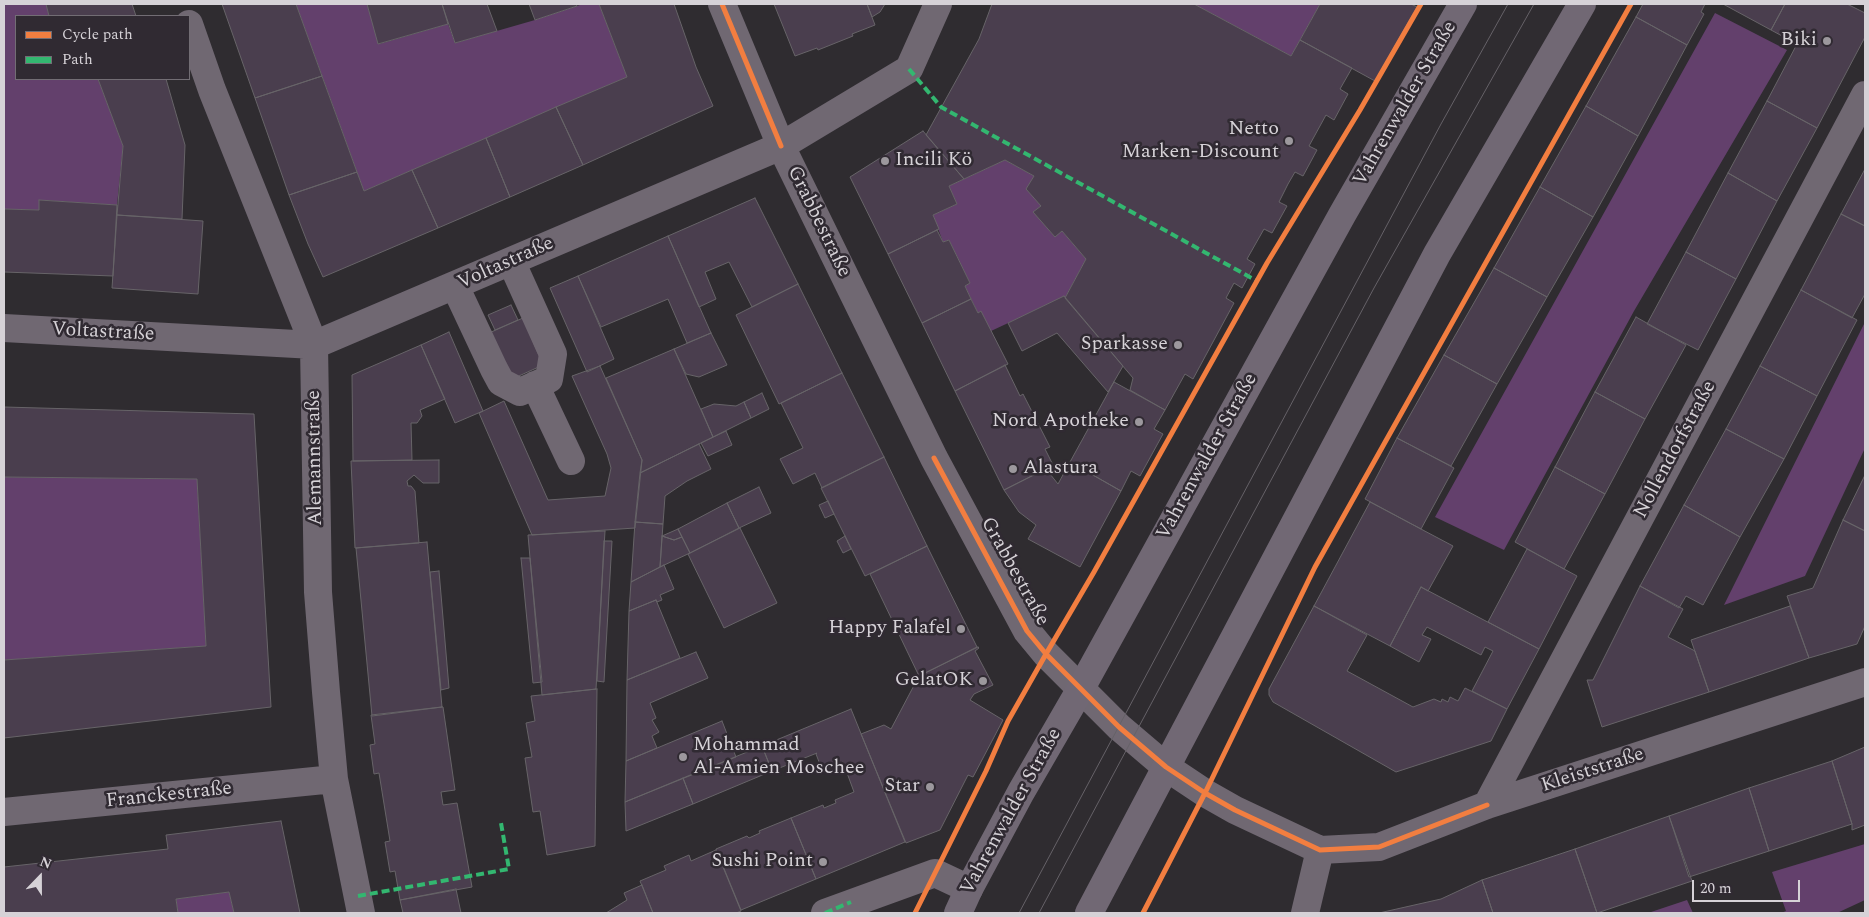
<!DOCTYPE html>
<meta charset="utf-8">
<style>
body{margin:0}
#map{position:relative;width:1869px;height:917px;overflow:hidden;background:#2f2c30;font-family:Spectral,serif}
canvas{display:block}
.frame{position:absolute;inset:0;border:5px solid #d6d2d7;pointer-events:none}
.legend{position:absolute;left:15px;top:15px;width:175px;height:65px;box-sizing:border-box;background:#302a32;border:1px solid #726d74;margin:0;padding:6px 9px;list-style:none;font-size:15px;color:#d6d2d7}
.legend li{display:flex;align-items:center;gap:10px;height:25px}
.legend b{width:25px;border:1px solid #726d74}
.north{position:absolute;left:15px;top:852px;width:50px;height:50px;-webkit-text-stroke:4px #302a32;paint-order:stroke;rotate:22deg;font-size:14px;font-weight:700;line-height:20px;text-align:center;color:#d6d2d7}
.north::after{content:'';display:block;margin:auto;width:18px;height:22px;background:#d6d2d7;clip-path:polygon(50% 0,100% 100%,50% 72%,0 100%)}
.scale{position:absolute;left:1692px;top:880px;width:108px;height:22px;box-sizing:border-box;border:2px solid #d6d2d7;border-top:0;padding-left:6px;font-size:15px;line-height:18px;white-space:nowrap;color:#d6d2d7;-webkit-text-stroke:4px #302a32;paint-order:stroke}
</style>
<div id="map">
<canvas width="1869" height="917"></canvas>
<div class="frame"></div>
<ul class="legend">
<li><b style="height:6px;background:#f27e40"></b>Cycle path</li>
<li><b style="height:6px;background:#33b770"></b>Path</li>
</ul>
<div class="north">N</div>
<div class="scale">20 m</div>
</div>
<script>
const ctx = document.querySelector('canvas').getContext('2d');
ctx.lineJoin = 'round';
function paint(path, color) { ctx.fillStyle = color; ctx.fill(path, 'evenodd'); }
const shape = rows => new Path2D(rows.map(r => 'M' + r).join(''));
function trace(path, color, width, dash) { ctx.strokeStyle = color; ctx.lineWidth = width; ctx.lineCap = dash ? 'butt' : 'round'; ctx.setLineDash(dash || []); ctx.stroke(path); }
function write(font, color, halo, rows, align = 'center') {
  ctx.font = font + ' Spectral,serif'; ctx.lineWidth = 5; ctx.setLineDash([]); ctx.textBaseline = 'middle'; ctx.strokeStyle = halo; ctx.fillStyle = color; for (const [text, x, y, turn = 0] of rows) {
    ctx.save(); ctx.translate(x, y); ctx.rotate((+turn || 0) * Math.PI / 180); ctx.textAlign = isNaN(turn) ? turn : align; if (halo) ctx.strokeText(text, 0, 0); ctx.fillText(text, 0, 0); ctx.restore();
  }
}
const green = shape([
 [4,4,46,4,49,16,16,16,16,79,98,79,123,146,117,205,40,200,39,210,4,209],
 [296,4,367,4,379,44,448,24,455,43,535,20,583,4,599,4,627,77,364,191],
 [1194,4,1320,4,1291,56],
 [1715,13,1787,50,1634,311,1504,550,1435,517],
 [1005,160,1034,176,1027,189,1041,206,1034,212,1054,236,1062,231,1086,259,1065,298,1064,297,991,331,978,313,965,286,970,283,949,240,943,242,933,215,957,204,949,186],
 [1865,322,1865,448,1805,576,1724,605],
 [4,477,197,479,206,646,4,660],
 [1865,844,1865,900,1837,913,1781,913,1786,911,1772,872],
 [229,892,234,913,173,913,178,913,176,899],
 [1687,900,1693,913,1648,913]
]);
const building = shape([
 [46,4,132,4,136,16,49,16,46,4],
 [222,4,296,4,322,76,255,98,222,4],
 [367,4,442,4,448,24,378,44,367,4],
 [442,4,487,4,497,31,455,43,442,4],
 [529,4,576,4,577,6,535,20,529,4],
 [599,4,674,4,696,67,713,106,583,165,556,107,627,77,599,4],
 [774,4,867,4,875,25,852,34,853,36,818,50,817,48,795,56,774,4],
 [867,4,885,4,880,12,872,17,867,4],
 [992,4,1194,4,1291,56,1300,40,1352,68,1340,89,1348,94,1334,120,1326,115,1309,146,1317,150,1303,176,1295,172,1288,184,1279,202,1287,206,1272,233,1264,229,1247,259,1255,264,1242,288,1234,283,1226,298,1234,303,1193,379,1185,374,1165,410,1130,390,1133,378,1065,298,1086,259,1062,231,1055,237,1033,212,1041,206,1026,189,1034,176,1005,160,964,179,926,135,979,39,992,4],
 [1320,4,1411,4,1417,7,1375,81,1300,40,1320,4],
 [1643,4,1705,4,1701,12,1704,14,1687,45,1636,17,1643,4],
 [1723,4,1785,4,1771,30,1723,4],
 [1785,4,1847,4,1865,13,1865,37,1817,128,1767,101,1797,44,1771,30,1785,4],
 [1636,17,1687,45,1638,136,1586,106,1636,17],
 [322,76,357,172,289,195,255,98,322,76],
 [98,79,166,79,185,145,182,219,117,215,123,146,98,79],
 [1767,101,1817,128,1777,201,1728,173,1767,101],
 [1586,106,1638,136,1593,217,1540,187,1586,106],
 [556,107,583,165,510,197,486,138,556,107],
 [923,131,964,179,949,186,957,204,933,215,939,229,888,254,850,177,923,131],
 [486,138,510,197,438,228,412,170,486,138],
 [1865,169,1865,226,1841,214,1865,169],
 [412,170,438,228,323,277,308,244,289,195,357,172,364,191,412,170],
 [1728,173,1777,201,1736,279,1686,252,1728,173],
 [1540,187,1593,217,1547,297,1494,268,1540,187],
 [755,198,798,284,752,307,729,262,705,272,716,299,699,307,668,236,755,198],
 [39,200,117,205,113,276,4,272,4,209,39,210,39,200],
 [1841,214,1865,226,1865,294,1852,318,1801,290,1841,214],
 [117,215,203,221,198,294,112,288,117,215],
 [937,230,943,242,949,240,970,283,965,286,971,299,922,323,888,254,937,230],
 [668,236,711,333,687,343,668,299,601,327,578,276,668,236],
 [1686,252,1736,279,1698,350,1647,324,1686,252],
 [1494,268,1547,297,1497,384,1444,355,1494,268],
 [578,276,614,359,587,372,550,288,578,276],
 [798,284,842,373,779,404,736,315,798,284],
 [1801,290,1857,320,1817,396,1760,366,1801,290],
 [1064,296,1123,366,1108,392,1057,333,1022,351,1008,323,1064,296],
 [971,299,978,313,981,311,1008,364,955,391,922,323,971,299],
 [511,305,518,320,495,330,488,315,511,305],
 [1636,317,1686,345,1645,419,1595,392,1636,317],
 [523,318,543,365,510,380,489,333,523,318],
 [449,332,483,411,455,423,421,345,449,332],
 [711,333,727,365,699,377,686,374,674,349,711,333],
 [421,345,445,399,420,410,422,416,417,423,411,423,412,460,353,461,352,375,421,345],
 [674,349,713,437,640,473,642,460,606,378,674,349],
 [1444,355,1497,384,1451,466,1397,438,1444,355],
 [1005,365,1020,396,1023,394,1050,447,1045,449,1053,465,1004,490,955,391,1005,365],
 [600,366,642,460,635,528,532,535,479,413,504,401,548,500,605,496,611,468,607,454,572,376,600,366],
 [1760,366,1817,396,1784,459,1726,429,1760,366],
 [842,373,884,457,822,488,815,473,793,484,780,459,803,448,781,403,842,373],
 [1114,382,1165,410,1154,429,1163,434,1140,476,1131,471,1121,491,1070,462,1114,382],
 [1595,392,1645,419,1605,494,1555,467,1595,392],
 [762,393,769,409,751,418,744,402,762,393],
 [744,402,751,418,713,437,701,409,714,404,736,406,744,402],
 [4,407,254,414,271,707,4,738,4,660,206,646,197,479,4,477,4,407],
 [1726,429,1784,459,1740,537,1684,505,1726,429],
 [726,431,732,445,708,456,701,443,726,431],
 [1397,438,1454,468,1421,529,1365,499,1397,438],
 [699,444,711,469,687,481,665,496,663,524,635,522,640,473,699,444],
 [884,457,927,546,865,576,821,488,884,457],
 [439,460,439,483,423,483,414,475,407,481,408,486,411,486,415,491,419,543,355,548,351,461,439,460],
 [1070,462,1121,491,1080,567,1028,539,1036,525,1019,512,1004,490,1046,469,1058,484,1070,462],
 [1555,467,1605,494,1564,569,1515,542,1555,467],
 [1865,475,1865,531,1843,520,1865,475],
 [759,487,771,513,739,528,727,503,759,487],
 [828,501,834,514,825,518,819,505,828,501],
 [1370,502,1453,546,1428,591,1421,587,1390,646,1314,606,1370,502],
 [727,503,739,528,690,553,678,529,727,503],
 [1684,505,1740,537,1703,605,1686,596,1679,608,1640,586,1684,505],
 [1843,520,1865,531,1865,626,1857,644,1809,658,1787,596,1813,588,1843,520],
 [635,522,663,524,660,567,631,582,635,522],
 [740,528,777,603,724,628,688,554,740,528],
 [678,529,682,537,674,540,662,536,678,529],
 [605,531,596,689,542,695,528,535,605,531],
 [662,536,674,540,682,537,690,553,660,567,662,536],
 [845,536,851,549,843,553,837,541,845,536],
 [604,541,612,541,604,682,597,681,604,541],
 [427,542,442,707,372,716,356,548,427,542],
 [927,546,977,647,919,676,870,574,927,546],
 [1527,549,1577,576,1539,649,1488,622,1527,549],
 [521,558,530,558,542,682,533,683,521,558],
 [664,565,674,589,660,595,662,600,657,602,656,600,629,611,631,582,664,565],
 [439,571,449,688,441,690,430,572,439,571],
 [1640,586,1683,609,1668,637,1695,651,1709,692,1602,727,1587,680,1593,680,1640,586],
 [1421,587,1539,649,1507,709,1472,691,1493,651,1485,647,1481,655,1427,627,1422,635,1431,639,1419,662,1390,646,1421,587],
 [656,600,680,658,627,680,629,611,656,600],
 [1314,606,1367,635,1347,671,1413,707,1434,699,1441,702,1442,699,1448,702,1450,697,1458,701,1465,688,1507,709,1491,741,1396,772,1273,702,1269,695,1269,689,1314,606],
 [1790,606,1809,658,1709,692,1691,640,1790,606],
 [978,647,979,648,975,651,993,685,974,694,970,700,1003,720,973,777,968,775,940,830,906,843,861,734,884,725,891,729,919,676,978,647],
 [696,652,708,678,650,703,656,718,652,720,659,732,652,736,657,748,626,761,627,680,696,652],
 [597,689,595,846,547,855,540,811,533,812,525,758,532,757,526,723,535,721,531,696,597,689],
 [442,707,443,707,455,790,441,792,443,805,457,803,472,887,400,900,395,871,390,872,385,842,390,841,379,773,374,774,370,745,375,744,371,715,442,707],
 [851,709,905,842,816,879,791,818,823,805,824,808,836,803,835,800,854,792,843,762,824,770,822,766,821,767,816,754,817,753,772,771,762,746,851,709],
 [722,721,736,757,625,802,626,761,722,721],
 [762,746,772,771,693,804,683,778,762,746],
 [1865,747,1865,825,1852,830,1852,824,1832,761,1865,747],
 [1832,761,1852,824,1769,851,1749,788,1832,761],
 [683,778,693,804,626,831,625,802,683,778],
 [1749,788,1769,851,1689,877,1669,816,1749,788],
 [1669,816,1692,881,1597,913,1575,849,1669,816],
 [791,818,816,879,741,910,716,849,747,836,749,838,760,833,759,831,791,818],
 [281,821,300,913,234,913,229,892,176,899,178,913,4,913,4,867,168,849,166,835,281,821],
 [1575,849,1597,913,1493,913,1482,880,1575,849],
 [716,850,741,911,736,913,653,913,640,881,666,870,664,866,689,855,691,861,716,850],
 [1482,880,1493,913,1379,913,1441,899,1482,880],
 [642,885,653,913,606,913,627,900,624,893,642,885],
 [456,889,461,913,403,913,400,900,456,889]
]);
const minor = shape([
 [722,4,781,146,934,458,1027,631,1046,654,1119,727,1166,767,1205,793,1235,810,1320,850,1379,847,1487,805,1865,682],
 [189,24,212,90,314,345,318,592,326,692,334,779,361,913],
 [455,286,494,369,501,382,520,392,549,379,553,354,511,261],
 [4,328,314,345,781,146,909,69,938,4],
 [535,385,571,461],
 [1487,805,1865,95],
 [4,812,334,779],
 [825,913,935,873,969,889],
 [1305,913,1320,850]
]);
const major = shape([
 [958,913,969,889,1021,792,1080,690,1342,215,1463,4],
 [1089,913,1437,254,1582,4]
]);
const tram = shape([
 [1019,913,1441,124,1508,4],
 [1039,913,1374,288,1534,4]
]);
const quiet = shape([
 [909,69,941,107,1257,281],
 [358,896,509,869,501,823],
 [825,913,851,902]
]);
const cycleway = shape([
 [722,4,781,146],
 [934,458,1027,631,1046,654,1119,727,1166,767,1205,793,1235,810,1320,850,1379,847,1487,805],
 [915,913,986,771,1008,721,1046,654,1094,572,1267,263,1360,110,1421,4],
 [1143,913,1205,793,1315,567,1631,4]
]);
const markers = [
 [1827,41,5,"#9c989d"],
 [1289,141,5,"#9c989d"],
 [885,161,5,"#9c989d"],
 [1178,345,5,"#9c989d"],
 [1139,422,5,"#9c989d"],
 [1013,469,5,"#9c989d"],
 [961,629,5,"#9c989d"],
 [983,681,5,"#9c989d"],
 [683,757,5,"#9c989d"],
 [930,787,5,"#9c989d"],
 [823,862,5,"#9c989d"]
];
const poiNames = [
 ["Biki",1817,41],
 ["Netto",1279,130],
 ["Marken-Discount",1279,153],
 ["Incili Kö",895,161,"left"],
 ["Sparkasse",1168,345],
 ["Nord Apotheke",1129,422],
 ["Alastura",1023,469,"left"],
 ["Happy Falafel",951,629],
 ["GelatOK",973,681],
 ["Mohammad",693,746,"left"],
 ["Al-Amien Moschee",693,769,"left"],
 ["Star",920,787],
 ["Sushi Point",813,862]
];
const streetNames = [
 ["Vahrenwalder Straße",1406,104,-60],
 ["Grabbestraße",818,222,64],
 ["Voltastraße",506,264,-24],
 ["Voltastraße",103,333,3],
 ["Nollendorfstraße",1676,450,-62],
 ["Vahrenwalder Straße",1208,457,-61],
 ["Alemannstraße",316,458,-91],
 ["Grabbestraße",1014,572,61],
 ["Kleiststraße",1593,771,-18],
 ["Franckestraße",169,796,-6],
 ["Vahrenwalder Straße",1012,812,-61]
];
paint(green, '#63406c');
paint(building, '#4a3e4e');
trace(building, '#676468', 1);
trace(minor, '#706872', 28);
trace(major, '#716874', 28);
trace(tram, '#666268', 1);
trace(quiet, '#33b770', 4, [8, 4]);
trace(cycleway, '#f27e40', 5);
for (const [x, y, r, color] of markers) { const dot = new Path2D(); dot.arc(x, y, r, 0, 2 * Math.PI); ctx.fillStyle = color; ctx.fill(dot); trace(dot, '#302a32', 2); }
write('20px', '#d6d2d7', '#302a32', poiNames, 'right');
write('20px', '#d6d2d7', '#302a32', streetNames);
</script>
